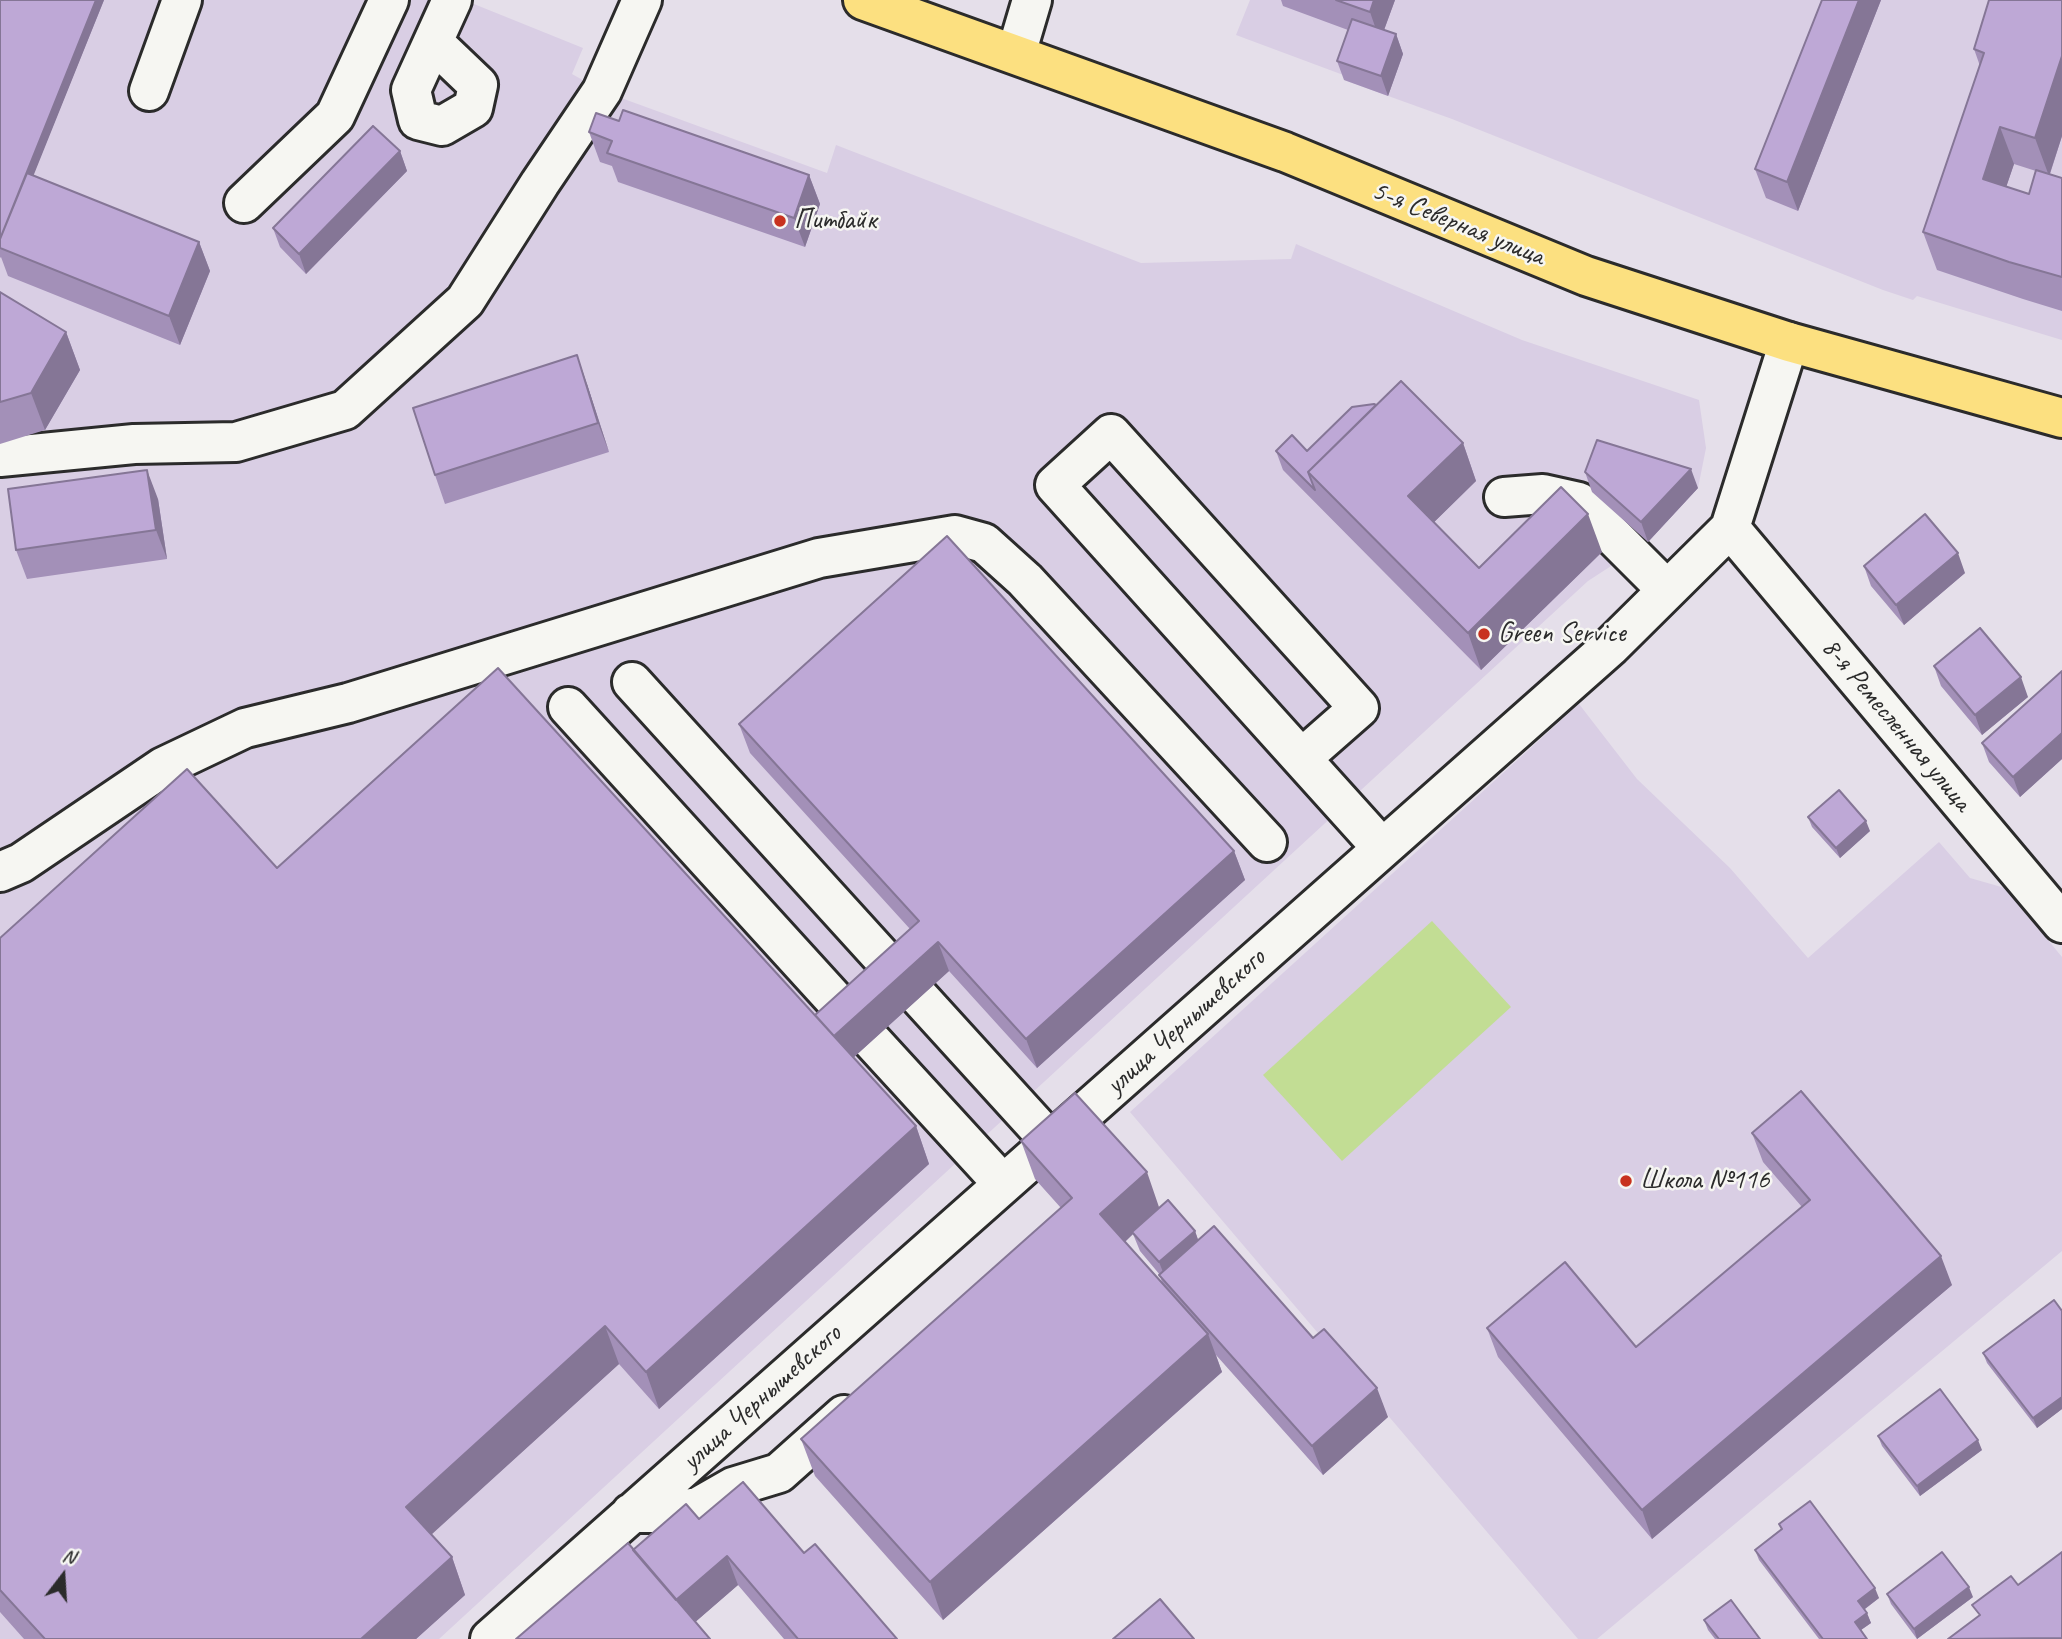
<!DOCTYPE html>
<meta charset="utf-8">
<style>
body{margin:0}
#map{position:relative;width:2062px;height:1639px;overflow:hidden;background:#e5dfea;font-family:Caveat,sans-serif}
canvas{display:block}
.north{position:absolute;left:28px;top:1541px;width:70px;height:70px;-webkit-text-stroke:5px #f6f6f2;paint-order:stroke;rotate:17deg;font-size:19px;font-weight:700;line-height:28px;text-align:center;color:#2b2b2b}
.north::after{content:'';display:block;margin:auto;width:24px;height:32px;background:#2b2b2b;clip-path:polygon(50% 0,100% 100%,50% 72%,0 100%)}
</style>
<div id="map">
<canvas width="2062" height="1639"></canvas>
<div class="north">N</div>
</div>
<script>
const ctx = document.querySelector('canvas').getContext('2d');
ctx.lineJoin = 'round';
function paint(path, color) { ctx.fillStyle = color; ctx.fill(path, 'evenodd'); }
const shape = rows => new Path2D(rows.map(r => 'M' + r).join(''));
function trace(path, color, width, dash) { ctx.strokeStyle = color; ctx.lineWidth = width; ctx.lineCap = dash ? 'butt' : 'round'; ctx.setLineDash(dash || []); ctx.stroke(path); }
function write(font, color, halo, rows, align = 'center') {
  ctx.font = font + ' Caveat,sans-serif'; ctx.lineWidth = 5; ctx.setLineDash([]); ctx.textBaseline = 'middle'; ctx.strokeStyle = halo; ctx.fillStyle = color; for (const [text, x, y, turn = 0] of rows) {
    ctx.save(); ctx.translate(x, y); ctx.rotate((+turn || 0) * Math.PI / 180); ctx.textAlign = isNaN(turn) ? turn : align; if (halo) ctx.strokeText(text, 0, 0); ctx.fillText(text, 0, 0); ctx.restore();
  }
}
const built = shape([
 [0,0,464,0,583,48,572,74,602,91,827,173,836,145,1141,263,1291,259,1296,244,1522,340,1699,400,1706,448,1698,488,1648,542,1588,581,439,1639,0,1639],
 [1250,0,2062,0,2062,340,1917,296,1913,300,1883,290,1452,119,1344,80,1346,76,1236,35],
 [1579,704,1637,779,1730,868,1808,958,1939,842,1970,878,2005,888,2062,957,2062,1251,1597,1639,1578,1639,1130,1112]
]);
const green = shape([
 [1432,921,1511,1007,1342,1161,1263,1075]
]);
const minor = shape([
 [433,42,478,85,473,108,442,126,418,120,411,90,452,0],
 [1016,54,1032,0],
 [149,91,182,0],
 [244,203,335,116,389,0],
 [0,457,134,444,236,442,345,410,465,301,540,183,602,91,642,0],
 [1504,497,1543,494,1579,502,1667,590],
 [1730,528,2062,923],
 [632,682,900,977],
 [568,707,853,1020],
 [1302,758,1359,708,1111,434,1055,485,1382,848],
 [0,872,21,863,163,767,245,728,348,703,819,558,955,535,984,543,1025,580,1267,842],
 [920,998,1051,1142],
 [872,1041,1003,1184],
 [631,1513,662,1513,698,1507,733,1487,779,1473,844,1415],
 [490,1639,1611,646,1730,528,1789,342]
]);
const major = shape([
 [863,0,1285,152,1586,276,1789,342,2062,418]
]);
const wall = shape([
 [0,0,104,0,33,175,199,242,210,271,180,345,8,276,1,257,0,258],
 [1281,0,1395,0,1384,30,1396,34,1403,54,1388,96,1344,80,1337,61,1348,30,1283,6],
 [1822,0,1881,0,1798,211,1766,198,1755,169],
 [2062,0,2062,136,2050,174,2062,178,2062,311,2023,299,1937,270,1923,232,1980,66,1974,49],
 [2014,164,2036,171,2029,194,2006,187],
 [619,121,809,175,820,204,805,247,618,182,612,166,600,162,589,132],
 [400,151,407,171,306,274,280,247,273,228],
 [0,292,66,332,80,370,45,430,0,444],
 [587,384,609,452,445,504,435,475],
 [1376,405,1463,443,1476,481,1434,522,1479,568,1602,552,1481,670,1283,470,1276,451,1307,451],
 [1585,472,1698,488,1648,542,1592,492],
 [158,499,167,559,27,579,16,550],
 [1864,566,1965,573,1904,625,1871,586],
 [1934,666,2028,697,1982,735,1941,686],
 [2062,671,2062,759,2020,797,1989,762,1982,743],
 [739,724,1234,851,1245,880,1037,1068,949,971,853,1058,916,1126,929,1164,659,1409,619,1364,431,1534,452,1557,465,1595,416,1639,24,1639,0,1612,0,938,277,868,815,1015,910,929,750,753],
 [1808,817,1870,831,1840,858,1812,827],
 [1752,1133,1952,1285,1652,1539,1498,1357,1487,1328,1636,1347,1802,1207,1763,1162],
 [1021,1141,1159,1208,1195,1231,1198,1240,1313,1338,1388,1417,1323,1475,1216,1355,1222,1372,943,1620,815,1476,801,1439,1061,1208,1035,1179],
 [1133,1234,1140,1251,1160,1275,1162,1283,1125,1242],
 [2062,1311,2062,1409,2037,1428,1987,1363,1983,1353],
 [1878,1436,1982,1450,1920,1496,1882,1446],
 [699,1519,804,1553,897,1639,784,1639,738,1585,695,1622,633,1550],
 [1779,1524,1879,1598,1865,1609,1871,1623,1861,1630,1867,1639,1819,1639,1759,1560,1755,1550,1781,1529],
 [1887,1594,1973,1597,1917,1639,1891,1604],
 [1704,1620,1760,1639,1715,1639,1708,1630]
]);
const shadedWall = shape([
 [96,0,104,0,4,249,0,239],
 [1374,0,1395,0,1380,41,1370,12],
 [1859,0,1881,0,1798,211,1787,182],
 [1396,34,1403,54,1388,96,1381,76],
 [2062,56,2062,136,2049,176,2035,138],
 [2000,127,2014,164,1996,217,1983,179],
 [400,151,407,171,306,274,299,254],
 [809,175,820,204,805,247,794,218],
 [199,242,210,271,180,345,169,316],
 [66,332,80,370,45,430,31,393],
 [577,355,587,384,609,452,598,423],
 [1463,443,1476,481,1422,534,1408,496],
 [1691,469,1698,488,1648,542,1641,522],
 [147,470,158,499,167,559,156,530],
 [1588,514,1602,552,1481,670,1468,633],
 [1958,553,1965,573,1904,625,1896,605],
 [2021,677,2028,697,1982,735,1975,715],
 [2062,733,2062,759,2020,797,2013,777],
 [1866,821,1870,831,1840,858,1836,848],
 [1234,851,1245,880,1037,1068,1026,1039],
 [938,942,949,971,842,1068,831,1039],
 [916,1126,929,1164,659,1409,646,1372],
 [1147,1172,1160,1210,1132,1232,1133,1234,1114,1252,1100,1214],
 [1195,1231,1202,1251,1167,1282,1159,1262],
 [1941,1256,1952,1285,1652,1539,1642,1510],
 [605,1326,619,1364,420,1545,406,1507],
 [1208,1334,1222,1372,943,1620,930,1582],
 [1377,1388,1388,1417,1323,1475,1312,1446],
 [2062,1397,2062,1409,2037,1428,2033,1418],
 [1978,1440,1982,1450,1920,1496,1917,1486],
 [727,1556,738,1585,685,1631,674,1602],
 [452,1557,465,1595,416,1639,361,1639],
 [1969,1587,1973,1597,1917,1639,1914,1629],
 [1875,1588,1879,1598,1862,1611,1858,1601],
 [1867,1613,1871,1623,1858,1632,1855,1622]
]);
const building = shape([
 [0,0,96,0,0,239,0,0],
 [1336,0,1374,0,1370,12,1336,0],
 [1822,0,1859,0,1787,182,1755,169,1822,0],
 [1989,0,2062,0,2062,56,2035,138,2000,127,1983,179,2029,194,2036,170,2062,178,2062,277,2009,262,1923,232,1984,53,1974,49,1989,0],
 [1352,19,1396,34,1381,76,1337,61,1352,19],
 [623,110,809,175,794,218,607,153,612,141,589,132,596,113,619,121,623,110],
 [373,126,400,151,299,254,273,228,373,126],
 [27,173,199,242,169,316,0,248,0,239,27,173],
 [0,292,66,332,31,393,0,402,0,292],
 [577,355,598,423,435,475,413,408,577,355],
 [1401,381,1463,443,1408,496,1479,568,1561,487,1588,514,1468,633,1308,472,1401,381],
 [1374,404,1376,405,1308,472,1315,490,1276,451,1292,435,1307,451,1352,407,1374,404],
 [1597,440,1691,469,1641,522,1585,472,1597,440],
 [147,470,156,530,16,550,8,489,147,470],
 [1925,514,1958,553,1896,605,1864,566,1925,514],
 [947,536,1234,851,1026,1039,938,942,834,1036,815,1015,919,921,739,724,947,536],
 [1980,628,2021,677,1975,715,1934,666,1980,628],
 [498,668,916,1126,646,1372,605,1326,406,1507,452,1557,361,1639,45,1639,0,1590,0,938,187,769,277,868,498,668],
 [2062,671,2062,733,2013,777,1982,743,2062,671],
 [1839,790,1866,821,1836,848,1808,817,1839,790],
 [1801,1091,1941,1256,1642,1510,1487,1328,1565,1262,1636,1347,1810,1200,1752,1133,1801,1091],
 [1075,1093,1147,1172,1100,1214,1208,1334,930,1582,801,1439,1072,1198,1021,1141,1075,1093],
 [1168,1200,1195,1231,1159,1262,1132,1232,1168,1200],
 [1214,1226,1313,1338,1324,1329,1377,1388,1312,1446,1159,1275,1214,1226],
 [2054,1300,2062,1311,2062,1397,2033,1418,1983,1353,2054,1300],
 [1940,1389,1978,1440,1917,1486,1878,1436,1940,1389],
 [743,1482,804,1553,815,1544,897,1639,798,1639,727,1556,676,1600,633,1550,686,1504,699,1519,743,1482],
 [1810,1501,1875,1588,1858,1601,1867,1613,1855,1622,1867,1639,1823,1639,1755,1550,1782,1529,1779,1524,1810,1501],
 [628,1543,710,1639,516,1639,628,1543],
 [1942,1552,1969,1587,1914,1629,1887,1594,1942,1552],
 [2062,1552,2062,1638,1948,1639,1980,1615,1972,1605,2011,1576,2018,1585,2062,1552],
 [1160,1599,1194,1639,1113,1639,1160,1599],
 [1731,1600,1760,1639,1719,1639,1704,1620,1731,1600]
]);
const markers = [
 [780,221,7,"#c8321e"],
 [1484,634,7,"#c8321e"],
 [1626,1181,7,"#c8321e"]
];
const poiNames = [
 ["Питбайк",794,221],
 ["Green Service",1498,634],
 ["Школа №116",1640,1181]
];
const streetNames = [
 ["5-я Северная улица",1458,224,22],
 ["8-я Ремесленная улица",1896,725,50],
 ["улица Чернышевского",1186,1022,-42],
 ["улица Чернышевского",762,1398,-42]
];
paint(built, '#d9cee4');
paint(green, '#c2dd94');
trace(minor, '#2b2b2b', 44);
trace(major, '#2b2b2b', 44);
trace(minor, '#f6f6f2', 38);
trace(major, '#fce080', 38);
paint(wall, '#a390b8');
paint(shadedWall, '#857696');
paint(building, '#bea8d6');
trace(building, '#857696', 2);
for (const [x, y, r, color] of markers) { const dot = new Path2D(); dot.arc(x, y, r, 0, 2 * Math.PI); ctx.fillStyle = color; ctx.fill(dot); trace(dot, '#f6f6f2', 2.5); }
write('28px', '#2b2b2b', '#f6f6f2', poiNames, 'left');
write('28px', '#2b2b2b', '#f6f6f2', streetNames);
</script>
